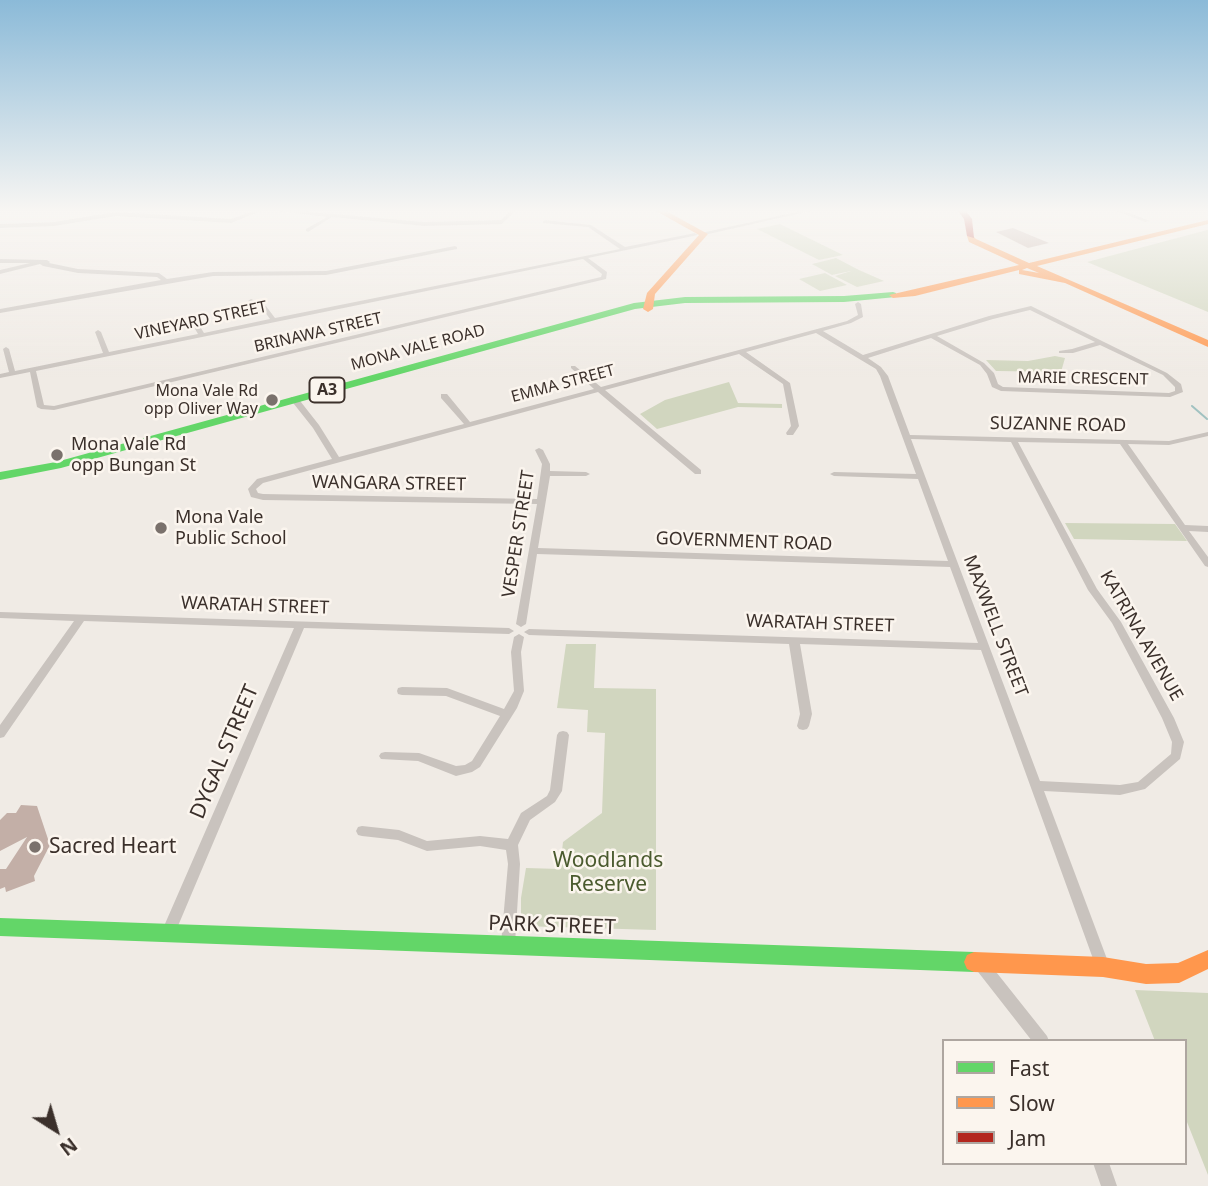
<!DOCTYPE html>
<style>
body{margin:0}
#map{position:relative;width:1208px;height:1186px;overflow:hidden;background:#f0ebe5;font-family:"Noto Sans",sans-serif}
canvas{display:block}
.legend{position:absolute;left:942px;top:1039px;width:245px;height:126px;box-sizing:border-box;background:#fbf5ee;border:2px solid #aea6a0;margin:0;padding:9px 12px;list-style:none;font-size:21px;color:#3b302b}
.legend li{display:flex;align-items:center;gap:14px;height:35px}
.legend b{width:35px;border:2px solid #aea6a0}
.north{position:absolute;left:21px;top:1095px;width:70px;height:70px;-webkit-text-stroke:5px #fbf5ee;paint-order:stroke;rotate:143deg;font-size:19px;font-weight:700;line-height:28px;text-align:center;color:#3b302b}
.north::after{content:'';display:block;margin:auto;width:24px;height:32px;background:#3b302b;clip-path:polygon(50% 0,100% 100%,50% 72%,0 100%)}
</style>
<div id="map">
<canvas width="1208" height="1186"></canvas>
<ul class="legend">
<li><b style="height:9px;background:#63d668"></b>Fast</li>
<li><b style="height:9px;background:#ff974d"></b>Slow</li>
<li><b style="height:9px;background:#b3261e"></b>Jam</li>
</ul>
<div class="north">N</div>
</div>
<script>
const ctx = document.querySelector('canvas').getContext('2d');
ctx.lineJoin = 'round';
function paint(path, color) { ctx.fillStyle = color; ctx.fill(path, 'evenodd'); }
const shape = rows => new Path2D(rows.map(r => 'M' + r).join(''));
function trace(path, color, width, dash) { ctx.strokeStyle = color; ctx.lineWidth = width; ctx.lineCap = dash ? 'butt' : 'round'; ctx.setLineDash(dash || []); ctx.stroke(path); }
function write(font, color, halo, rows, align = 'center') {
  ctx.font = font + ' "Noto Sans",sans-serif'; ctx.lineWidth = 5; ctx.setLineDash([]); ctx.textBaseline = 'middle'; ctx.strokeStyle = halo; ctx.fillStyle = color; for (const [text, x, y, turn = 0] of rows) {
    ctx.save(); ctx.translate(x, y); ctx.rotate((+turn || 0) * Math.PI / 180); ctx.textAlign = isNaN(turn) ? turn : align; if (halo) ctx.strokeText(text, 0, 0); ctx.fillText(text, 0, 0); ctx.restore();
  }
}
const green = shape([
 [780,224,843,255,819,260,757,229],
 [1208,230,1208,312,1087,262,1207,230],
 [836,258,859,270,884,281,857,287,835,276,851,271,832,275,812,264],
 [825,273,847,285,820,291,799,279],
 [1055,356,1065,358,1061,372,996,371,986,360,1028,361],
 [729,382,738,403,782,404,782,408,738,407,657,429,640,414,665,400],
 [1065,523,1175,524,1187,541,1074,539],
 [566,644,596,644,594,688,656,689,656,930,521,926,521,898,526,868,560,869,563,842,602,813,605,733,587,732,588,710,557,708],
 [1135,990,1208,993,1208,1175,1185,1117,1185,1041,1155,1041]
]);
const stream = shape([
 [1192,406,1207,419]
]);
const building = shape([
 [1013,228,1049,243,1028,248,996,232],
 [21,805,37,806,50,845,34,876,35,881,6,892,5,887,0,889,0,869,6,869,27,837,0,851,0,820,7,813,16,813]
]);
const street = shape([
 [254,211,261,211,231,223,116,216,54,226,0,228,0,224,54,222,116,212,231,219,254,211],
 [279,211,299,211,424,222,501,220,510,211,515,211,502,224,424,226,332,217,308,232,306,231,306,229,327,217,279,211],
 [801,211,811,211,704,235,701,233,801,211],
 [1117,211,1124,211,1150,221,1145,222,1117,211],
 [545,220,591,225,625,247,695,233,698,235,588,258,607,272,606,279,54,410,41,409,37,407,30,372,0,378,0,374,9,372,3,349,6,347,9,349,15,371,103,353,95,332,98,330,101,332,109,352,198,334,191,322,185,318,188,316,196,320,204,333,270,319,262,308,249,302,248,301,251,299,266,306,275,318,620,249,588,227,543,223,543,221,545,220],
 [583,259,602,274,601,277,54,406,44,405,36,371,583,259],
 [455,246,457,247,457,249,326,275,213,276,0,313,0,309,161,280,157,277,78,273,43,266,40,264,0,274,0,270,30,263,0,263,0,259,47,260,50,262,49,263,78,269,159,273,167,279,213,272,326,271,455,246],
 [858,302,861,304,863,317,851,323,823,331,863,355,989,316,1031,306,1167,373,1181,384,1183,392,1170,397,1001,391,992,387,987,374,980,365,931,338,868,358,881,367,888,376,910,435,1169,441,1208,432,1208,436,1169,445,1128,444,1185,525,1208,526,1208,532,1189,531,1208,557,1208,567,1205,566,1120,444,1018,442,1097,589,1121,622,1174,718,1184,742,1180,759,1145,789,1120,795,1044,791,1110,967,1108,972,1103,974,1098,972,1096,967,981,650,800,644,812,714,809,726,807,729,803,730,799,729,797,726,800,714,789,644,529,635,524,632,529,629,978,643,950,567,537,554,526,624,521,627,516,624,537,504,263,500,251,497,248,489,257,479,332,459,313,428,290,399,291,397,297,397,319,425,339,457,464,424,441,398,441,394,447,394,470,422,594,389,571,368,571,366,575,366,601,387,847,321,858,315,855,304,858,302],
 [1030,310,1095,342,1072,349,1059,351,1059,353,1073,353,1100,345,1163,375,1175,387,1175,391,1169,393,1003,387,998,384,994,373,984,363,937,336,993,319,1030,310],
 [816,333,876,369,880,376,916,474,834,472,830,474,834,476,918,479,948,561,538,548,550,476,586,476,590,474,586,472,550,471,550,464,543,450,539,448,535,450,542,464,537,499,263,494,258,493,256,489,263,483,598,392,695,474,701,474,701,470,605,390,739,354,783,384,791,426,786,433,787,435,793,435,799,426,790,383,746,352,816,333],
 [911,439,1011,442,1088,590,1112,623,1162,718,1172,742,1171,754,1138,782,1120,785,1040,781,911,439],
 [0,612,509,628,514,631,509,634,304,628,175,933,173,937,168,939,163,937,161,933,294,628,84,621,4,737,0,738,0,725,74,621,0,618,0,612],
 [519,634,524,637,521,652,524,691,517,708,480,767,472,772,456,776,418,761,381,759,379,756,381,753,385,752,419,753,456,766,465,765,472,761,500,716,446,696,402,695,398,694,397,691,398,688,402,687,447,688,504,709,514,691,511,652,514,637,519,634],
 [563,731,567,732,569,735,562,791,555,802,530,820,518,845,520,864,515,944,513,948,508,950,503,948,501,944,508,864,506,850,480,846,427,851,398,840,362,836,358,835,356,831,358,827,362,826,399,830,427,841,480,836,508,839,521,813,547,796,550,790,557,735,559,732,563,731],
 [980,956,985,958,1047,1036,1049,1041,1032,1041,975,968,973,963,975,958,980,956],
 [1093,1163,1109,1163,1117,1186,1101,1186,1093,1163]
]);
const fast = shape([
 [893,292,896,293,896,297,844,302,685,303,635,309,61,468,0,480,0,472,56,462,634,303,685,297,844,296,893,292],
 [0,918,974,952,981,955,984,962,981,969,974,972,0,936,0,918]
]);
const slow = shape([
 [656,211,666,211,708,234,655,294,653,309,648,312,643,309,647,293,699,235,656,211],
 [1208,220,1208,224,1037,266,1208,340,1208,347,1065,283,1019,274,1019,270,915,296,893,298,889,295,1019,265,969,242,967,236,971,234,976,239,1029,263,1208,220],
 [1027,268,1039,273,1022,270,1027,268],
 [1208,950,1208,969,1179,983,1146,984,1103,977,974,972,967,969,964,962,967,955,974,952,1103,957,1146,964,1178,963,1208,950]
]);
const jam = shape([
 [958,211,966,211,972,219,974,238,967,236,964,219,958,211]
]);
const markers = [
 [272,400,7,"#7a716c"],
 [57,455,7,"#7a716c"],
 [161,528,7,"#7a716c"],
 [35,847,7,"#7a716c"]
];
const farStreetnames = [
 ["VINEYARD STREET",201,321,-12],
 ["BRINAWA STREET",318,333,-13],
 ["MONA VALE ROAD",418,348,-15],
 ["MARIE CRESCENT",1083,379,1],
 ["EMMA STREET",563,384,-15]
];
const shields = [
 [327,390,35]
];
const shieldNames = [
 ["A3",327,390]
];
const farPoinames = [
 ["Mona Vale Rd",258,391],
 ["opp Oliver Way",258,409]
];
const streetNames = [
 ["SUZANNE ROAD",1058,425,1],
 ["WANGARA STREET",389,484,1],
 ["VESPER STREET",519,534,-81],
 ["GOVERNMENT ROAD",744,542,2],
 ["WARATAH STREET",255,606,2],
 ["WARATAH STREET",820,624,2],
 ["MAXWELL STREET",995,626,69],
 ["KATRINA AVENUE",1141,636,60]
];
const poiNames = [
 ["Mona Vale Rd",71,445],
 ["opp Bungan St",71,466],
 ["Mona Vale",175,518],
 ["Public School",175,539]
];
const nearStreetnames = [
 ["DYGAL STREET",225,752,-67],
 ["PARK STREET",552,926,2]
];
const nearPoinames = [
 ["Sacred Heart",49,847]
];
const nearParknames = [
 ["Woodlands",608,861],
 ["Reserve",608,885]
];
paint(green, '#d1d6bf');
trace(stream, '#a1c2c1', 2);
paint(building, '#c3afa7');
paint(street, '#c9c3be');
paint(fast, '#63d668');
paint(slow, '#ff974d');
paint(jam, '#b3261e');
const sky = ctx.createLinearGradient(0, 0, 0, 377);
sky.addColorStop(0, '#8bbad8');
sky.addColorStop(0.56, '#f8f6f3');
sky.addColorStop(1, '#f8f6f300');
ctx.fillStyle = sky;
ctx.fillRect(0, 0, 1208, 377);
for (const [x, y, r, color] of markers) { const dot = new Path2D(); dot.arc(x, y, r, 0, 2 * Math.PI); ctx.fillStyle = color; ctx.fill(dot); trace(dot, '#fbf5ee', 2.5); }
write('16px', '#3b302b', '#fbf5ee', farStreetnames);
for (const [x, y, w] of shields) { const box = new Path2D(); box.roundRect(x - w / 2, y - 12.5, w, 25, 5); ctx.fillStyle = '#fbf5ee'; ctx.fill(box); trace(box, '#3b302b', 2); }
write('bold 16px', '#3b302b', null, shieldNames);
write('16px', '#3b302b', '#fbf5ee', farPoinames, 'right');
write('18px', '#3b302b', '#fbf5ee', streetNames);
write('18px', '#3b302b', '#fbf5ee', poiNames, 'left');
write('21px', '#3b302b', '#fbf5ee', nearStreetnames);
write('21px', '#3b302b', '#fbf5ee', nearPoinames, 'left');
write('21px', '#4a5a2e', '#fbf5ee', nearParknames);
</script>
